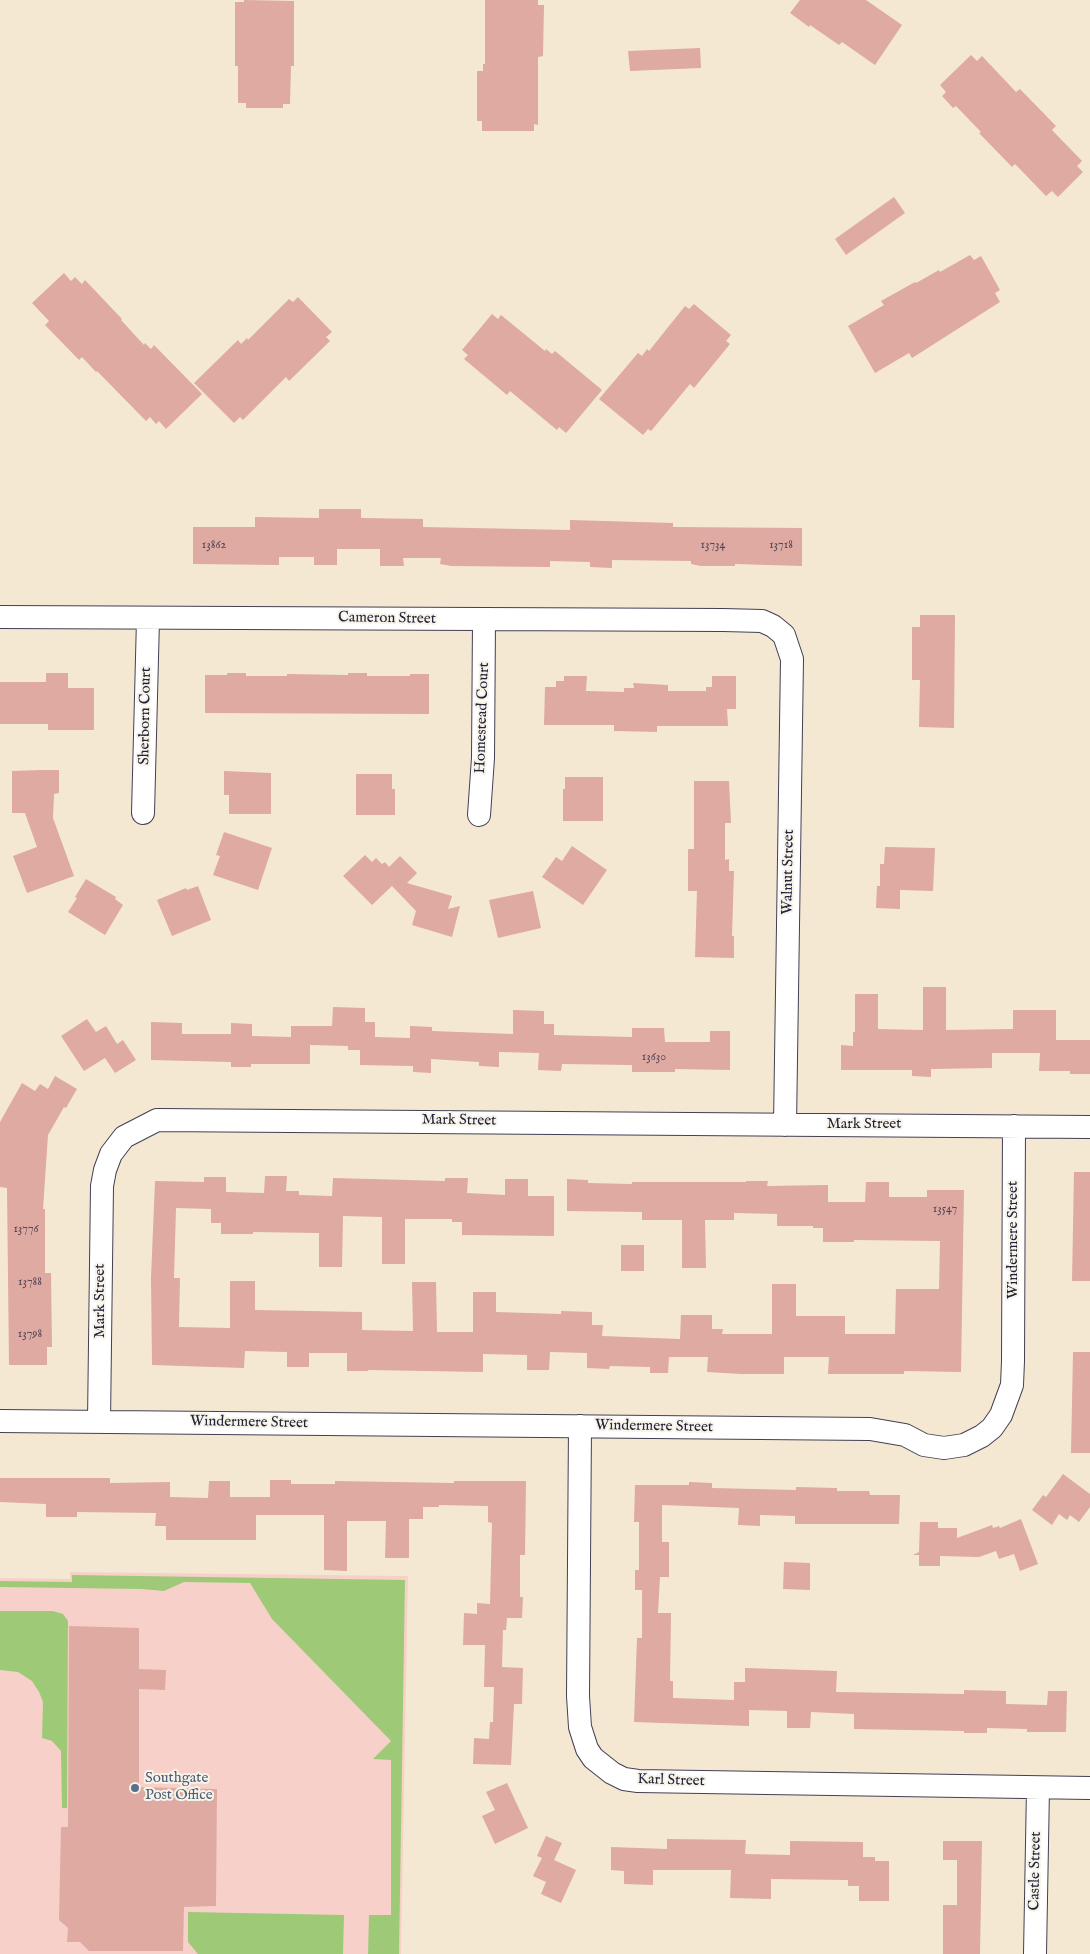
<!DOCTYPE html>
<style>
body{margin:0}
canvas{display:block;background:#f4e8d2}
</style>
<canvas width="1090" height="1954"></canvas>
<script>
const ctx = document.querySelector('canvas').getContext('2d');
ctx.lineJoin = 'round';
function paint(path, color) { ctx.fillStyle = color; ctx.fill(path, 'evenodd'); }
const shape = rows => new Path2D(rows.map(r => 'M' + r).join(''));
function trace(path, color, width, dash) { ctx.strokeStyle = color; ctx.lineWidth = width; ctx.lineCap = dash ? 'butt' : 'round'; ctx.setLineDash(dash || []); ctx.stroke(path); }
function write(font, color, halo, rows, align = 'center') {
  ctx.font = font + ' "IM FELL English",serif'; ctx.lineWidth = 4; ctx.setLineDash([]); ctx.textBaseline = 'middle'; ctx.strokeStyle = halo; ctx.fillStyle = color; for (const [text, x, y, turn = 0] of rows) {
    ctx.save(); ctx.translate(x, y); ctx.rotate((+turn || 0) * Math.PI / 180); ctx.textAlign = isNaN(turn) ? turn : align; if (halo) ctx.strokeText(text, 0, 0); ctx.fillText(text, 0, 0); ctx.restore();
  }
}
const built = shape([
 [70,1572,408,1576,401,1954,0,1954,0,1578,70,1579]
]);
const green = shape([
 [72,1575,405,1580,399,1954,368,1954,369,1915,391,1915,391,1760,373,1759,391,1741,272,1619,250,1583,184,1582,164,1591,141,1589,0,1587,0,1581,72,1582],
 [0,1611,53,1611,63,1614,68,1621,67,1808,62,1808,61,1751,52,1741,42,1738,43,1702,39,1692,32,1681,18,1672,0,1670],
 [188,1912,344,1915,343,1954,198,1954,188,1942]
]);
const building = shape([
 [244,0,294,1,294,66,291,66,290,104,283,104,283,108,246,108,246,103,238,103,238,66,235,66,235,2,244,2],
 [485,0,538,0,538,5,544,5,543,56,538,57,538,125,534,124,534,131,482,131,482,121,477,121,477,71,483,71,483,64,485,64],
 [800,0,866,0,902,25,875,65,842,42,839,45,810,25,809,27,790,13],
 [700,48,701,68,630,71,628,51],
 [971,55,977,61,982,56,1016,92,1020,89,1056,126,1052,130,1082,161,1077,166,1083,172,1058,197,1052,191,1046,196,1015,164,1012,167,979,133,981,132,956,106,953,108,942,96,946,92,940,85],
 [894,197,905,213,846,255,835,239],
 [970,255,974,260,981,256,1000,290,995,293,1000,302,912,358,909,353,875,373,848,326,884,305,881,301,915,282,916,283,939,270,940,272],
 [64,273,71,281,75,277,82,284,85,280,122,319,121,320,144,345,145,343,151,349,154,345,202,394,166,429,159,421,156,424,150,417,146,421,97,371,96,372,82,357,79,360,45,325,49,321,32,303],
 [298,297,332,332,326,337,330,341,289,381,286,377,243,420,240,417,234,423,194,383,238,340,241,344,247,338,248,340,289,299,293,302],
 [694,304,731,335,726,341,730,344,694,388,690,384,651,431,648,429,643,435,599,399,638,353,642,356,647,349,649,351,685,306,689,309],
 [492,314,498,319,501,315,545,351,546,349,552,354,555,351,602,390,566,433,559,427,557,430,510,391,507,395,464,359,468,355,462,350],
 [319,509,361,509,361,518,423,519,423,527,570,530,570,520,673,523,673,527,802,528,802,566,735,564,735,566,701,566,691,564,691,561,612,560,612,568,590,567,590,562,550,561,550,567,451,566,440,564,441,558,403,558,404,566,380,566,380,549,337,549,337,565,314,565,314,557,279,557,279,565,193,564,193,527,255,527,255,517,319,518],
 [920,615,955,615,954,728,919,727,920,680,912,680,912,627,920,627],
 [46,673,68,673,68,688,94,688,94,730,48,730,48,724,0,724,0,682,46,682],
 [227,673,246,673,246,676,287,676,287,674,348,675,348,673,367,673,367,676,410,676,410,674,429,674,429,714,205,713,205,675,227,675],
 [564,676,587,676,586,691,624,692,624,688,634,688,633,683,668,685,668,691,706,691,706,687,712,687,712,676,736,676,736,709,727,709,728,726,657,726,657,732,614,731,614,725,544,725,545,687,556,687,556,681,564,681],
 [41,770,59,770,59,793,54,794,53,818,74,876,27,893,13,856,37,847,25,813,12,813,12,771],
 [224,771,271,773,271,814,229,814,229,795,224,795],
 [356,774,392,774,392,789,395,789,395,815,356,815],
 [565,777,603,777,603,821,563,821,563,789,565,789],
 [694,781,729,781,731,823,725,823,725,860,729,859,729,871,734,871,732,936,734,936,734,958,695,957,697,891,688,891,688,849,694,849],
 [224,832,272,848,258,890,213,875,220,856,216,855],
 [572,846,607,870,583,905,542,877,556,857,562,861],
 [885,847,935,848,933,891,900,890,900,909,876,908,877,886,880,886,880,864,884,864],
 [365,855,372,862,376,858,382,864,385,862,389,867,400,856,417,873,407,883,452,896,448,909,460,906,452,937,412,925,416,911,392,886,372,905,343,876],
 [86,879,116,897,115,899,123,905,105,935,68,912,77,898,75,897],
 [198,886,211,920,172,936,157,900,186,888,187,890],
 [533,891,541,928,498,938,489,900],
 [923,987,946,987,946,1030,1013,1029,1013,1010,1056,1010,1056,1040,1090,1040,1090,1074,1070,1074,1070,1071,1039,1071,1040,1053,992,1053,992,1068,931,1069,931,1077,912,1076,912,1070,841,1070,841,1045,853,1046,853,1032,855,1032,855,994,878,994,878,1029,923,1030],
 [333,1007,365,1008,365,1022,375,1022,375,1037,410,1038,410,1026,432,1027,432,1031,513,1034,513,1010,544,1011,544,1024,554,1024,554,1035,632,1037,632,1028,664,1028,665,1042,710,1042,710,1031,730,1031,730,1070,675,1069,675,1072,632,1072,632,1065,562,1064,561,1071,538,1070,539,1053,499,1052,499,1067,479,1066,479,1062,431,1059,431,1073,413,1072,413,1066,360,1065,360,1050,348,1050,348,1046,310,1045,310,1064,251,1064,251,1067,231,1067,231,1062,151,1060,151,1022,182,1023,182,1034,231,1034,231,1023,252,1024,252,1036,291,1037,291,1026,332,1026],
 [87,1019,96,1032,106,1026,117,1044,123,1040,136,1060,115,1073,105,1058,84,1071,61,1036],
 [55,1076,77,1089,66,1108,64,1107,48,1135,43,1209,45,1209,45,1273,51,1273,52,1347,47,1347,47,1365,9,1365,7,1188,0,1187,0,1122,22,1083,35,1091,40,1084,48,1089],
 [1074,1172,1090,1172,1090,1281,1072,1281],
 [265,1176,287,1176,286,1191,299,1191,299,1195,332,1196,333,1178,445,1181,445,1178,468,1178,467,1193,505,1195,505,1179,528,1179,528,1196,554,1196,554,1236,462,1235,462,1222,452,1222,452,1219,405,1219,405,1264,382,1264,382,1217,343,1216,342,1267,319,1267,319,1233,253,1232,253,1234,221,1234,221,1223,211,1223,211,1209,176,1208,174,1278,180,1278,179,1327,230,1328,230,1281,255,1281,255,1310,362,1312,362,1330,413,1331,412,1282,436,1282,437,1332,473,1332,473,1292,496,1292,496,1312,561,1314,561,1311,592,1312,592,1325,603,1325,602,1336,680,1339,681,1315,712,1315,712,1329,723,1329,722,1334,772,1334,772,1284,796,1284,796,1316,845,1316,845,1334,895,1334,896,1289,939,1289,940,1241,854,1240,854,1242,823,1242,823,1228,813,1228,813,1226,777,1226,777,1214,734,1213,734,1220,705,1220,706,1268,682,1268,682,1220,642,1220,642,1212,567,1211,567,1179,588,1180,588,1183,632,1184,632,1182,746,1182,746,1181,768,1181,767,1186,828,1185,828,1202,865,1202,866,1182,889,1182,889,1197,927,1197,927,1190,964,1190,961,1372,904,1371,904,1374,828,1374,829,1357,784,1357,784,1374,741,1374,707,1372,708,1357,669,1357,668,1373,650,1373,650,1367,610,1366,609,1369,587,1368,587,1353,550,1352,549,1370,527,1370,527,1355,483,1354,483,1372,368,1370,368,1371,347,1371,347,1353,309,1353,309,1367,287,1367,287,1352,245,1351,244,1368,152,1365,151,1278,155,1181,204,1182,204,1177,226,1177,226,1192,264,1193],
 [621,1245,644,1245,644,1271,621,1271],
 [1073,1352,1090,1352,1090,1453,1071,1453],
 [1063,1474,1090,1494,1090,1507,1079,1522,1070,1515,1067,1520,1059,1514,1052,1525,1032,1510,1043,1495,1046,1497],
 [0,1478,110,1478,110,1483,170,1482,170,1497,208,1498,209,1481,230,1481,230,1497,270,1497,270,1480,291,1480,291,1484,335,1484,335,1481,454,1483,454,1481,526,1481,525,1555,520,1555,520,1597,523,1597,522,1618,507,1618,506,1630,503,1630,502,1667,523,1668,522,1704,514,1704,511,1765,473,1764,474,1738,489,1739,490,1722,493,1722,494,1687,484,1687,485,1645,463,1645,464,1613,477,1614,477,1603,490,1604,492,1523,488,1522,488,1506,439,1505,439,1507,423,1507,423,1519,409,1519,409,1558,385,1558,386,1521,347,1521,347,1571,324,1570,324,1515,256,1515,256,1540,166,1540,166,1526,155,1526,156,1513,77,1512,77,1517,46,1517,46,1504,0,1502],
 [689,1482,712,1483,712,1488,796,1490,796,1487,837,1488,837,1491,869,1491,870,1495,900,1495,899,1524,795,1524,795,1516,760,1515,760,1526,738,1525,739,1508,662,1505,662,1542,669,1542,669,1577,660,1577,658,1613,671,1613,670,1681,673,1681,673,1698,734,1700,734,1682,745,1682,745,1668,837,1671,836,1692,964,1694,964,1690,1006,1691,1006,1704,1047,1705,1048,1691,1067,1691,1066,1732,1027,1732,1027,1729,987,1728,987,1733,964,1733,964,1731,854,1729,854,1714,811,1712,810,1728,787,1728,787,1711,749,1710,749,1726,634,1722,637,1638,642,1638,642,1590,635,1590,635,1570,639,1570,639,1522,634,1522,635,1485,689,1485],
 [1021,1519,1038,1564,1020,1571,1014,1554,999,1559,996,1551,979,1557,940,1556,940,1566,919,1566,919,1555,913,1555,919,1552,920,1522,938,1522,938,1528,957,1528,957,1538,992,1525,993,1528,999,1526,1000,1528],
 [784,1562,810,1563,810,1590,783,1589],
 [69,1626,139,1628,139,1669,166,1670,165,1690,139,1689,139,1787,217,1789,216,1906,184,1907,183,1951,89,1951,80,1942,67,1942,68,1928,59,1920,61,1827,68,1827],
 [507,1783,528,1828,495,1844,482,1816,495,1810,486,1792],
 [546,1836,562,1843,554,1860,576,1870,561,1903,541,1894,546,1882,533,1876,542,1858,537,1856],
 [667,1839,746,1840,745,1854,790,1855,790,1841,863,1842,863,1857,875,1857,875,1861,889,1861,889,1901,859,1901,859,1886,848,1886,848,1880,771,1879,771,1899,730,1898,731,1870,653,1870,653,1885,624,1884,624,1871,611,1870,611,1847,667,1849],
 [943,1841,982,1841,980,1954,943,1954,943,1905,957,1905,957,1860,943,1860]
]);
const minor = shape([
 [0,617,723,620,762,621,773,626,784,635,792,659,785,1125],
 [143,813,148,619],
 [479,815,483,758,484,621],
 [0,1421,870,1429,905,1435,924,1445,944,1448,964,1445,982,1436,992,1428,1001,1415,1012,1385,1013,1361,1014,1126],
 [99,1422,102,1186,105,1170,111,1154,124,1137,157,1120,1090,1127],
 [580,1426,578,1696,580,1727,587,1749,593,1758,612,1773,624,1779,638,1781,1090,1788],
 [1035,1954,1038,1788]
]);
const markers = [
 [135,1788,5,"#5c6f8a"]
];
const numberNames = [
 ["13862",214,546],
 ["13734",713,546],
 ["13718",781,546],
 ["13630",654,1058],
 ["13547",945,1210],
 ["13776",26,1230],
 ["13788",30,1283],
 ["13798",30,1335]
];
const streetNames = [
 ["Cameron Street",387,619,1],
 ["Sherborn Court",146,716,-89],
 ["Homestead Court",483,718,-88],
 ["Walnut Street",789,872,-89],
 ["Mark Street",459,1121,1],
 ["Mark Street",864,1125],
 ["Windermere Street",1014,1240,-90],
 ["Mark Street",101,1301,-90],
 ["Windermere Street",249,1423,1],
 ["Windermere Street",654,1427,1],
 ["Karl Street",671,1781,2],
 ["Castle Street",1036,1871,-89]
];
const serviceNames = [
 ["Southgate",145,1779],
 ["Post Office",145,1796]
];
paint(built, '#f7d1c9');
paint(green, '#9eca77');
paint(building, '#deaaa2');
trace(minor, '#424052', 24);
trace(minor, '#fff', 22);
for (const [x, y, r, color] of markers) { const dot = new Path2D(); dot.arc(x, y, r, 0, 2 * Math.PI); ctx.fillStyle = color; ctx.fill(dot); trace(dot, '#f7f3e8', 2); }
write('12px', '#514455', null, numberNames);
write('15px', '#22223b', '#f7f3e8', streetNames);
write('15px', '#4e5e75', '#f7f3e8', serviceNames, 'left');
</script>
